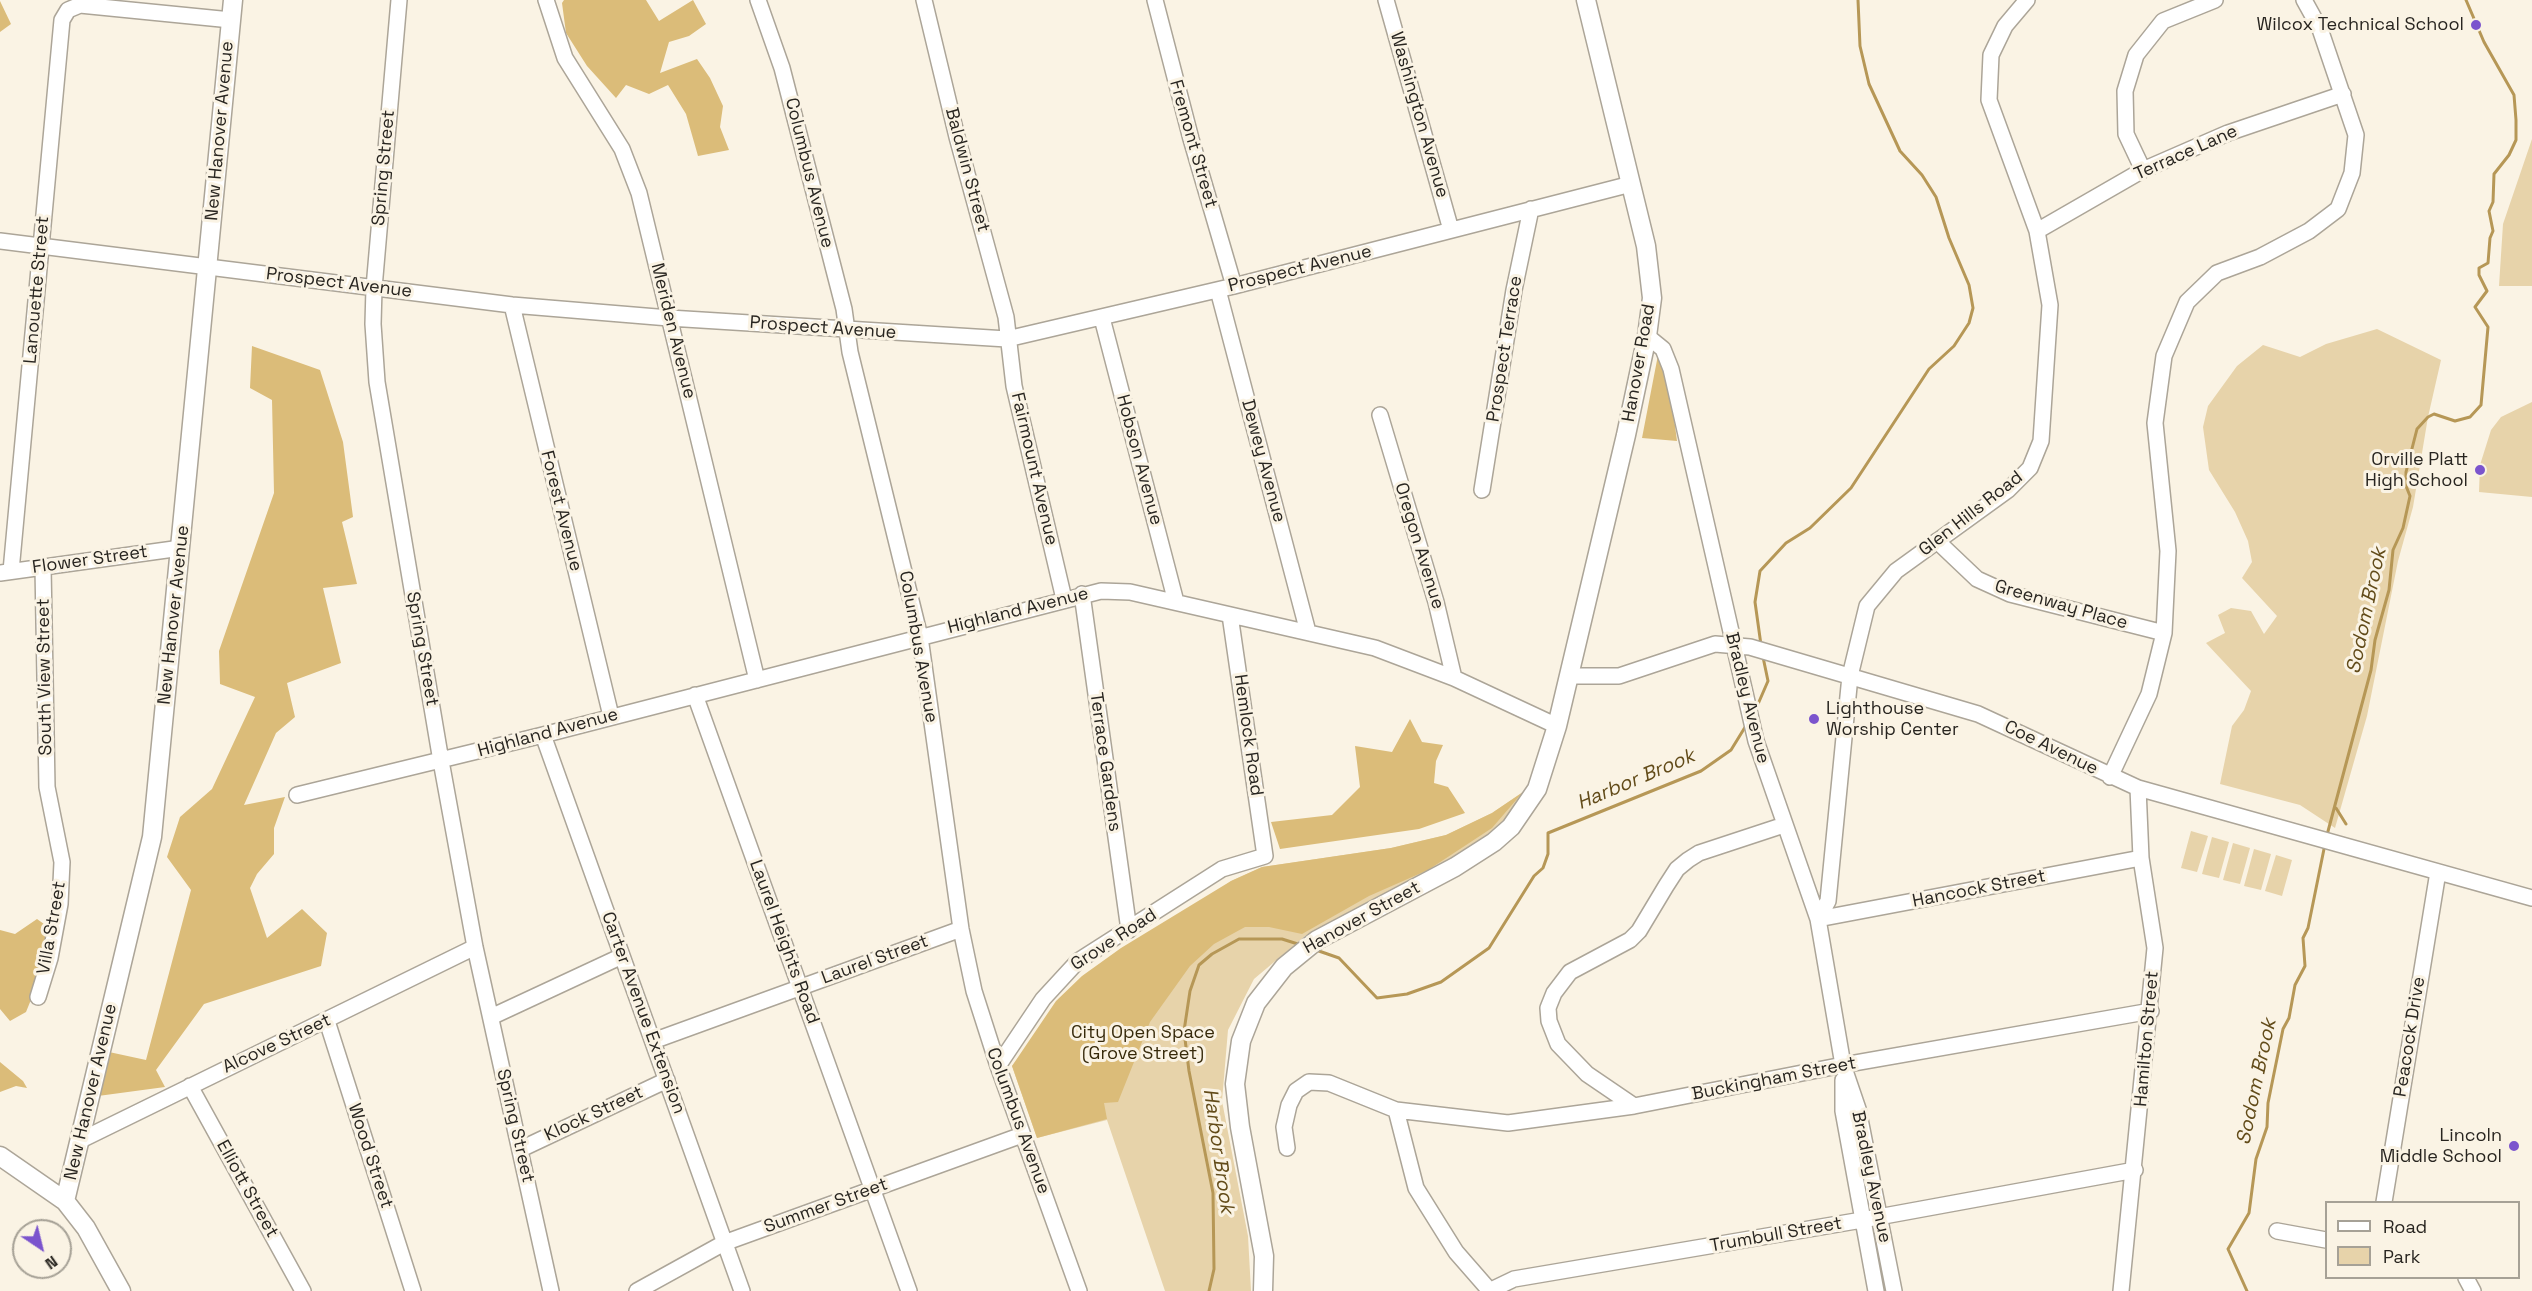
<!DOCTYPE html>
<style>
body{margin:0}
#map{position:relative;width:2532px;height:1291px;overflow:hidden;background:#faf3e4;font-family:"Space Grotesk",sans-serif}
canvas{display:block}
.legend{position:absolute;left:2325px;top:1201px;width:195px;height:78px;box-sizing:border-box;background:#faf3e4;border:2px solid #a6a196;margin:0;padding:8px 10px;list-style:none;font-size:18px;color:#282520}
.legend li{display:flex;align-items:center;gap:12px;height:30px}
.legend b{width:30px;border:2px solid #a6a196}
.north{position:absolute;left:12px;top:1219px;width:60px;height:60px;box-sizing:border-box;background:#faf3e4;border:2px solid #a6a196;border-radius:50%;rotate:145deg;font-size:16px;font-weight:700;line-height:24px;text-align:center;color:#282520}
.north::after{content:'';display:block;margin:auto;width:21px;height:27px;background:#7b54cd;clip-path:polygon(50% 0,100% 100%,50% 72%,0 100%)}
</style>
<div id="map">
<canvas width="2532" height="1291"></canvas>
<ul class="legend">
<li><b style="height:8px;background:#fff"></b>Road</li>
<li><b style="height:16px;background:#e7d3aa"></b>Park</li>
</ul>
<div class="north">N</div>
</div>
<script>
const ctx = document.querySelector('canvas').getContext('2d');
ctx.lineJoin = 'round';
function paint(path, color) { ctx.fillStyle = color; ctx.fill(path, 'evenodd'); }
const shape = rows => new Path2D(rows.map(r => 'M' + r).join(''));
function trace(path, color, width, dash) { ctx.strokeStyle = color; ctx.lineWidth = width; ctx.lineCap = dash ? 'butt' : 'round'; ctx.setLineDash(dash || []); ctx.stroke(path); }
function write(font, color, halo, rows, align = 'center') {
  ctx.font = font + ' "Space Grotesk",sans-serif'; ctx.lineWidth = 6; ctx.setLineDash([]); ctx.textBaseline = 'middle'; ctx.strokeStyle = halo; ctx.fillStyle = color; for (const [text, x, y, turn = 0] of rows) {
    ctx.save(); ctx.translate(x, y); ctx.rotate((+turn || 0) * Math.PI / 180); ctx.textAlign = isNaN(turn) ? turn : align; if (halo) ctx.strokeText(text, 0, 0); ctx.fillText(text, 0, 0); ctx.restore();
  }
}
const green = shape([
 [2532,139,2532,286,2499,286,2503,224],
 [2377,329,2441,360,2428,417,2413,507,2398,561,2367,716,2335,828,2300,805,2220,784,2232,726,2244,710,2251,691,2206,643,2225,633,2218,615,2231,608,2251,611,2264,634,2277,616,2242,578,2252,562,2248,541,2235,512,2209,470,2203,427,2208,406,2237,366,2263,345,2300,357,2326,344],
 [2532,402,2532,497,2479,492,2480,465,2491,430,2501,417],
 [1523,792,1530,795,1507,824,1475,851,1305,936,1254,979,1228,1030,1222,1101,1248,1236,1251,1291,1165,1291,1107,1120,1037,1138,1012,1066,1053,1014,1231,881,1262,867,1391,848,1446,835,1492,813],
 [2191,831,2208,836,2197,872,2181,868],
 [2212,837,2229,842,2219,878,2202,874],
 [2233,843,2250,848,2240,884,2223,880],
 [2254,849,2271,854,2261,890,2244,886],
 [2276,855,2292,860,2282,896,2265,891]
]);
const forest = shape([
 [564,0,646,0,659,21,693,0,706,24,689,36,669,42,660,73,697,59,710,78,723,106,720,127,729,150,698,156,686,114,668,85,649,94,626,85,616,98,587,66,566,33,562,3],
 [0,1,11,24,0,32],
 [252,346,320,370,343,442,353,517,342,522,357,584,323,588,341,663,287,683,295,717,276,733,244,805,285,797,274,828,274,854,257,874,250,888,267,938,302,909,327,933,321,966,204,1004,156,1070,165,1087,98,1096,109,1052,146,1060,191,890,167,857,180,817,212,789,255,697,220,684,219,651,274,493,272,400,250,388],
 [1658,355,1671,395,1677,441,1642,438],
 [1410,719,1422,742,1443,745,1436,761,1434,783,1448,787,1465,813,1419,829,1280,849,1271,822,1332,815,1360,787,1355,746,1392,752],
 [1523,792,1492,828,1428,870,1369,896,1302,934,1269,927,1245,927,1214,944,1190,966,1150,1022,1118,1102,1104,1103,1107,1119,1037,1138,1012,1066,1056,1001,1082,976,1121,948,1231,881,1262,867,1391,848,1446,835,1492,813],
 [37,919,51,929,41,975,26,1012,10,1021,0,1009,0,930,15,934],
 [0,1062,23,1081,27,1088,16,1086,0,1092]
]);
const stream = shape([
 [1761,645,1755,602,1760,571,1786,543,1810,528,1851,488,1929,369,1954,346,1969,323,1973,308,1969,285,1949,238,1936,197,1922,175,1900,151,1869,84,1860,46,1858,0],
 [1755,711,1768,681,1763,657],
 [2336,808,2346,824],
 [2327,835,2371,670,2375,640,2389,590,2393,550,2403,528,2410,496,2406,486,2406,472,2417,429,2428,417,2434,414,2455,421,2470,417,2481,405,2488,327,2475,307,2487,291,2479,275,2479,268,2488,263,2490,238,2493,231,2489,211,2493,202,2494,174,2509,155,2516,140,2516,120,2514,95,2484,42,2466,0],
 [1316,950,1339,958,1377,998,1407,994,1441,982,1489,948,1534,876,1543,868,1548,854,1548,833,1701,771,1731,750,1747,724],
 [1209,1291,1214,1269,1213,1193,1189,1071,1184,1031,1190,991,1199,965,1212,954,1239,939,1282,939,1301,945],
 [2247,1291,2228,1249,2249,1213,2256,1159,2267,1127,2268,1103,2283,1029,2289,1018,2295,985,2305,966,2303,938,2308,928,2325,844]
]);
const minor = shape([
 [399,0,374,288,373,324,377,382,441,761,475,947,551,1291],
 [546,0,565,58,622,149,639,193,757,680],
 [758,0,782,68,844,309,850,352,920,637,961,929,974,991,998,1066,1079,1291],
 [924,0,957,137,1006,317,1014,386,1064,599],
 [1155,0,1191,139,1234,286],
 [1386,0,1451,230],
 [2143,170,2126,134,2125,91,2136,55,2163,21,2215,0],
 [2037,231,2143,170,2228,133,2343,94],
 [0,241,512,305,669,318,1007,339,1234,286,1631,184],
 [1218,290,1308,632],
 [512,305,611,716],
 [1102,318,1176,602],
 [1647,336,1663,349,1671,369,1756,741,1818,919,1843,1065,1858,1109,1894,1291],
 [1380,415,1436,602,1454,678],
 [1482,490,1514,290,1531,209],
 [1937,541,1977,579,2010,594,2164,633],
 [11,571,62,20,68,10,80,5,231,20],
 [0,573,181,548],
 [1082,594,1129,930],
 [1570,676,1619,676,1715,644,1750,647,1978,714,2138,788,2532,898],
 [695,695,909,1291],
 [543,735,742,1291],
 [2110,777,2149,694,2164,633,2168,551,2155,423,2164,356,2187,302,2217,273,2260,257,2309,231,2338,209,2352,173,2356,135,2320,29,2304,0],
 [297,795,543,735,1101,591,1130,592,1375,648,1454,678,1557,726],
 [1818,919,1828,901,1850,676,1867,606,1896,571,2008,490,2030,468,2041,441,2050,305,2037,231,1989,100,1991,55,2005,26,2027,0],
 [1818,919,2141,858],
 [38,997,50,958,60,904,62,862,47,787,43,567],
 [491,1017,622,956],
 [327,1021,413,1291],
 [653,1041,961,929],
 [998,1066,1043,999,1078,961,1222,869,1265,856,1230,615],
 [1843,1080,1843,1111,1876,1291],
 [190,1086,303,1291],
 [1634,1106,1587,1074,1558,1044,1549,1021,1548,1008,1554,993,1570,972,1630,940,1639,931,1666,886,1677,869,1688,860,1699,853,1784,825],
 [1396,1110,1416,1188,1456,1252,1490,1291],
 [79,1141,475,947],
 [1287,1148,1284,1127,1289,1105,1296,1091,1309,1082,1329,1083,1396,1110,1508,1123,1634,1106,1843,1065,2151,1011],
 [521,1149,667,1080],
 [2384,1202,2438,872],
 [2277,1231,2326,1240],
 [2466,1278,2473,1291],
 [637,1291,724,1243,1022,1135],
 [1489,1291,1514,1279,1862,1220,2135,1170],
 [2121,1291,2155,948,2141,858,2138,788]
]);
const major = shape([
 [0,1156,65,1201,86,1228,121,1291],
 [65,1201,152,837,233,0],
 [1263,1291,1264,1256,1240,1127,1235,1084,1241,1041,1256,1003,1284,967,1317,940,1455,867,1494,842,1511,827,1537,789,1557,726,1626,435,1647,336,1652,298,1646,246,1586,0]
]);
const markers = [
 [2476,25,6,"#7b54cd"],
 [2480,470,6,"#7b54cd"],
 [1814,719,6,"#7b54cd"],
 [2514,1146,6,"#7b54cd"]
];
const poiNames = [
 ["Wilcox Technical School",2464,25],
 ["Orville Platt",2468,460],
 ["High School",2468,481],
 ["Lighthouse",1826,709,"left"],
 ["Worship Center",1826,730,"left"],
 ["Lincoln",2502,1136],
 ["Middle School",2502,1157]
];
const streetNames = [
 ["Washington Avenue",1419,115,74],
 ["New Hanover Avenue",220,131,-85],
 ["Fremont Street",1193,144,74],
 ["Terrace Lane",2186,153,-24],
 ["Spring Street",384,168,-85],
 ["Baldwin Street",967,170,75],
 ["Columbus Avenue",809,173,76],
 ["Prospect Avenue",1300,269,-14],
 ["Prospect Avenue",339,283,7],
 ["Lanouette Street",37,290,-85],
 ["Prospect Avenue",823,328,4],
 ["Meriden Avenue",673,331,76],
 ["Prospect Terrace",1505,349,-81],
 ["Hanover Road",1639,363,-80],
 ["Hobson Avenue",1139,460,75],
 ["Dewey Avenue",1263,461,75],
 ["Fairmount Avenue",1034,469,77],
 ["Forest Avenue",561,511,76],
 ["Glen Hills Road",1971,514,-38],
 ["Oregon Avenue",1419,546,73],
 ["Flower Street",90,560,-8],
 ["Greenway Place",2061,605,16],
 ["Highland Avenue",1018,611,-14],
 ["New Hanover Avenue",174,615,-84],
 ["Columbus Avenue",918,647,80],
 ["Spring Street",422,649,80],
 ["South View Street",45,677,-91],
 ["Bradley Avenue",1747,698,76],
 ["Highland Avenue",548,733,-15],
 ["Hemlock Road",1248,735,82],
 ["Coe Avenue",2051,748,26],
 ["Terrace Gardens",1105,762,82],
 ["Hancock Street",1979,889,-11],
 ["Hanover Street",1362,918,-29],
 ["Villa Street",52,928,-80],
 ["Grove Road",1114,940,-33],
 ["Laurel Heights Road",784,942,70],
 ["Laurel Street",875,960,-20],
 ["Carter Avenue Extension",643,1013,70],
 ["Peacock Drive",2410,1037,-81],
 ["Hamilton Street",2147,1039,-85],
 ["Alcove Street",277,1044,-25],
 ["Buckingham Street",1774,1079,-11],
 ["New Hanover Avenue",91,1092,-77],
 ["Klock Street",594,1114,-25],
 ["Columbus Avenue",1018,1121,70],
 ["Spring Street",515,1126,77],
 ["Wood Street",370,1156,72],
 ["Bradley Avenue",1871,1177,78],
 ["Elliott Street",247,1189,61],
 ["Summer Street",826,1206,-20],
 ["Trumbull Street",1776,1235,-10]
];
const parkNames = [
 ["City Open Space",1143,1033],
 ["(Grove Street)",1143,1054]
];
const waterNames = [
 ["Sodom Brook",2367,611,-78],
 ["Harbor Brook",1636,780,-23],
 ["Sodom Brook",2257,1082,-78],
 ["Harbor Brook",1218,1151,82]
];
paint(green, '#e7d3aa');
paint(forest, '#dbbc79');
trace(stream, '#b69756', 3);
trace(minor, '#aca598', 18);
trace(major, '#aca598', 21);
trace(minor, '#fff', 15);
trace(major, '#fff', 18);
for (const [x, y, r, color] of markers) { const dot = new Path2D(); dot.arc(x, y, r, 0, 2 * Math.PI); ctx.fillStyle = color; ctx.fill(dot); trace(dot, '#faf3e4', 2); }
write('18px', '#282520', '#faf3e4', poiNames, 'right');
write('18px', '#282520', '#faf3e4', streetNames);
write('18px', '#372a0b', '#faf3e4', parkNames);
write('italic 20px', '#624b19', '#faf3e4', waterNames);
</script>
